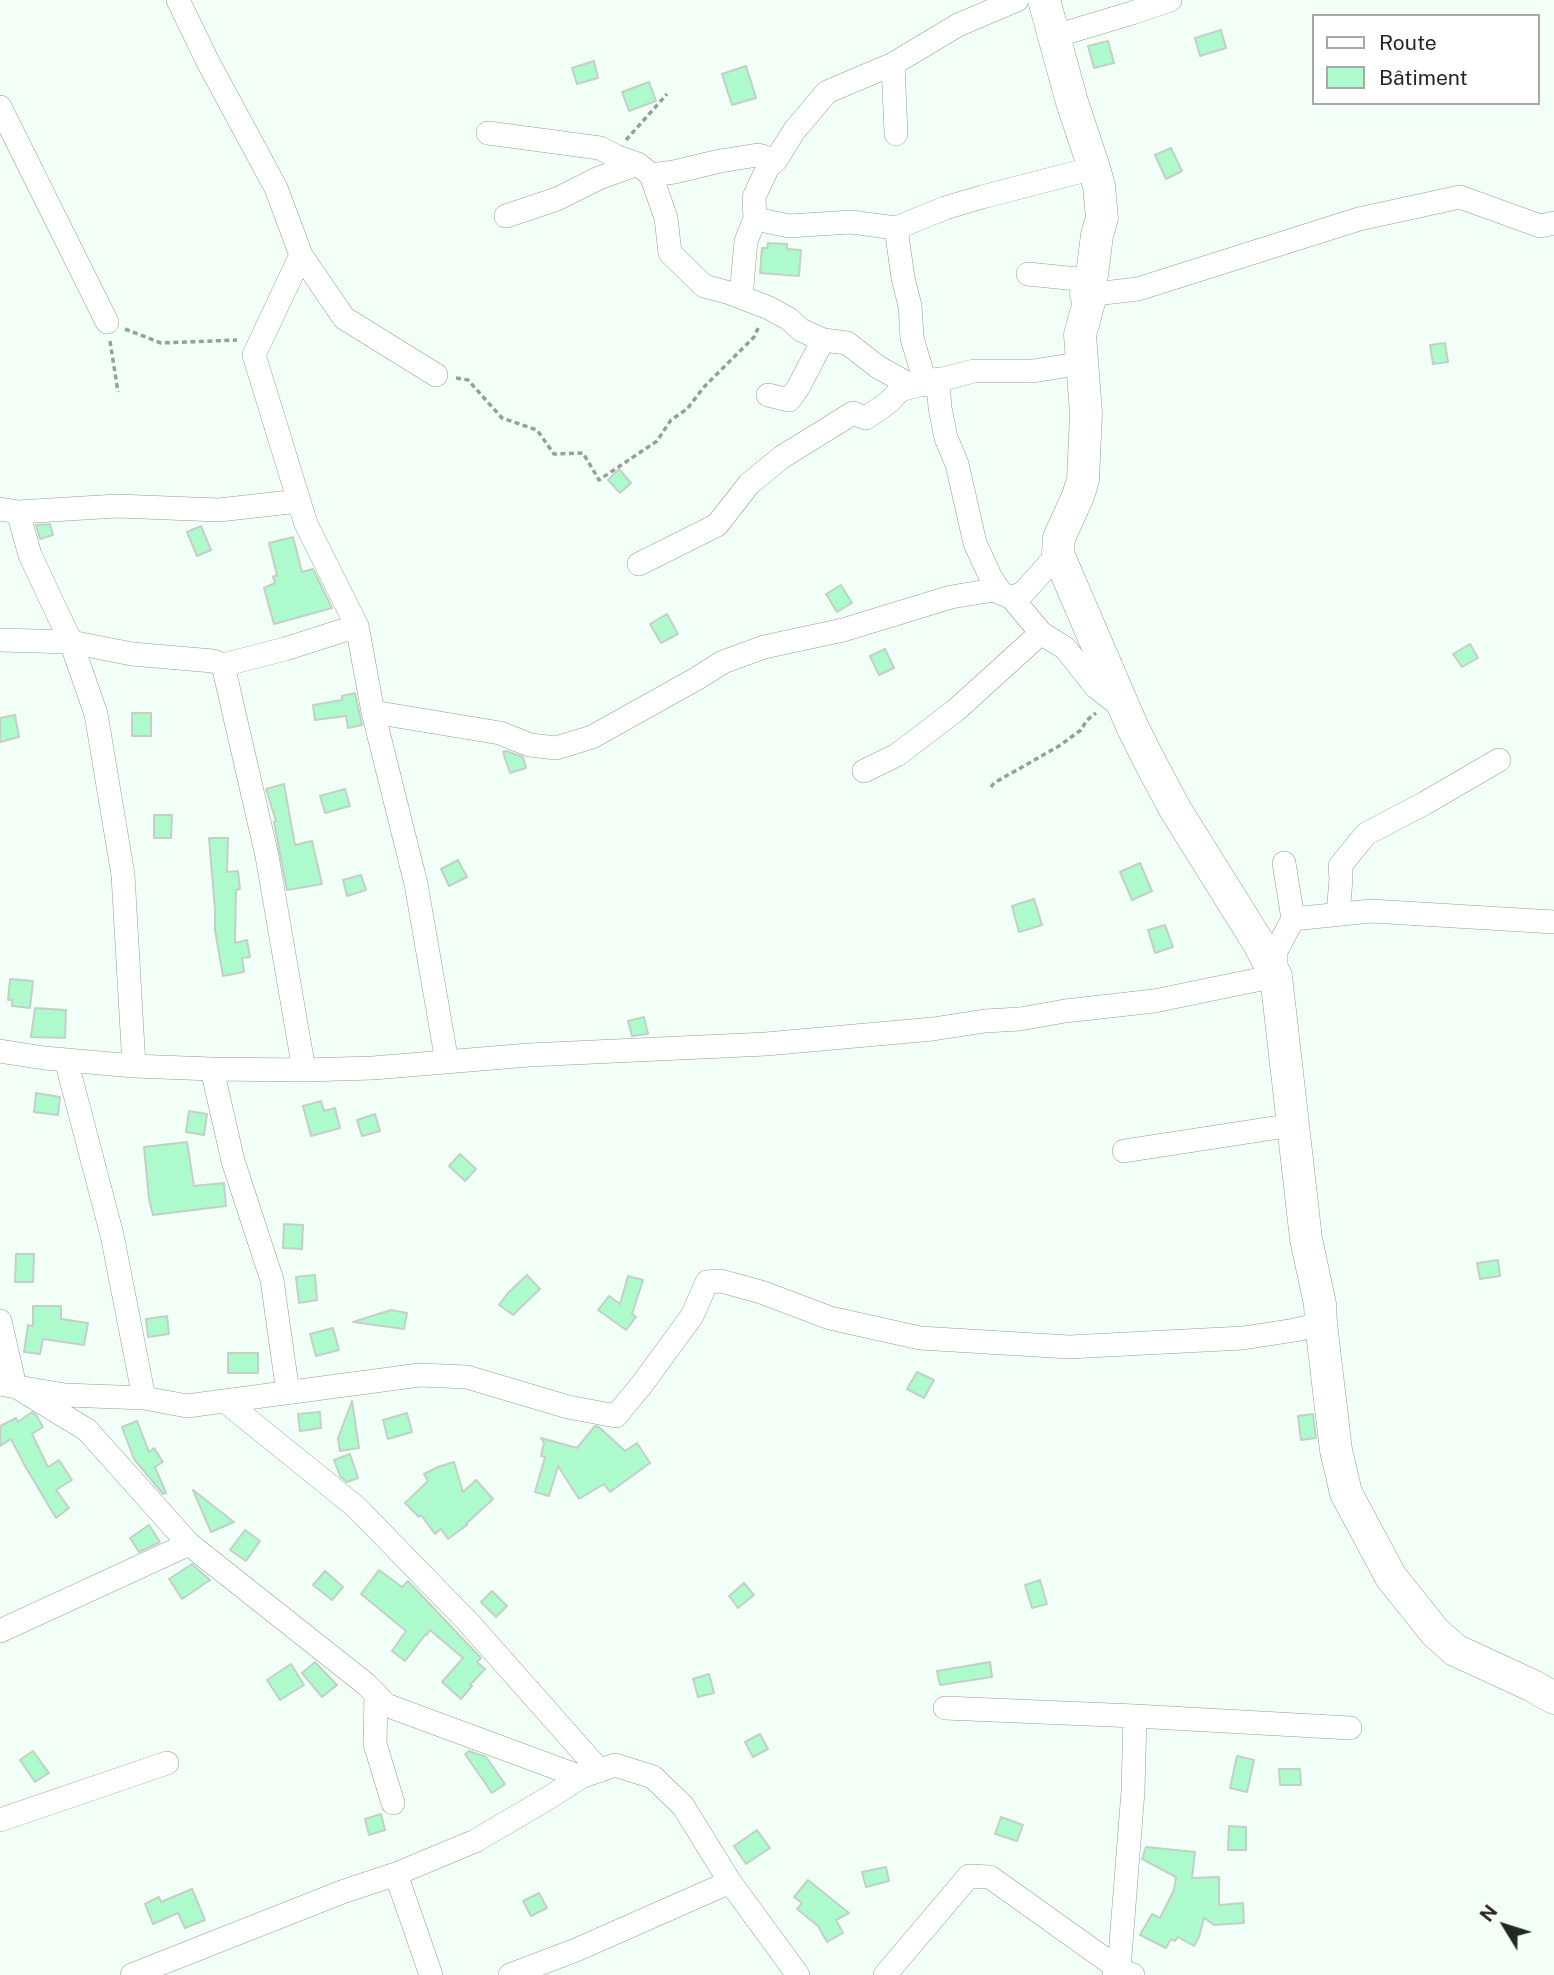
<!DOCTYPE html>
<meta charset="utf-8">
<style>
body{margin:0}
#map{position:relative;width:1554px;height:1975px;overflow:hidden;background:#f2fff6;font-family:"Public Sans",sans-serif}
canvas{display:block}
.legend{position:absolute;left:1312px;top:14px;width:228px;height:91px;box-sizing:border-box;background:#fff;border:2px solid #a7a9a8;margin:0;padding:9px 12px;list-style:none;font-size:21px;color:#232825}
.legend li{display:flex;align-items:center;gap:14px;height:35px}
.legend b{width:35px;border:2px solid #a7a9a8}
.north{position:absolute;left:1470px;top:1891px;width:70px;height:70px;-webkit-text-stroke:5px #fff;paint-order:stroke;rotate:308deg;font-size:19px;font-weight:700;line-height:28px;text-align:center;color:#232825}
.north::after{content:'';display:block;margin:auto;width:24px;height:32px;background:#232825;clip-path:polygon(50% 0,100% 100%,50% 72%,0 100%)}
</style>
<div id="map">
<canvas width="1554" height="1975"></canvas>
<ul class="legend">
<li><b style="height:9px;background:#fff"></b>Route</li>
<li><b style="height:19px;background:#adfacc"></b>Bâtiment</li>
</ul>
<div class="north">N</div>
</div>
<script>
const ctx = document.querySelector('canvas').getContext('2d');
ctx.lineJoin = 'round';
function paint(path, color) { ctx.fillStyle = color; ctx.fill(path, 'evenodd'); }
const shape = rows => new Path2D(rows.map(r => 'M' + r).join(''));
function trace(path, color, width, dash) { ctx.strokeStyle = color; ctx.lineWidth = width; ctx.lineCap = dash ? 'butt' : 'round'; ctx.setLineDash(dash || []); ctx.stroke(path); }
const building = shape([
 [1221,30,1226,48,1200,56,1195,38,1221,30],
 [1108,41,1114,63,1094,68,1088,46,1108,41],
 [594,61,598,78,577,84,572,68,594,61],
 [746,66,756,98,732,105,722,74,746,66],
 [649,82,656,101,629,111,622,92,649,82],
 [1171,148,1182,171,1166,179,1155,155,1171,148],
 [768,243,787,244,787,249,801,250,799,276,760,273,762,248,767,248,768,243],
 [1445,343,1448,362,1433,364,1430,345,1445,343],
 [619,469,631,483,620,493,608,480,619,469],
 [50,524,53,535,40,539,36,525,50,524],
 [201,526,211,550,197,556,187,532,201,526],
 [293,537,302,572,313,569,332,608,274,624,264,588,275,583,273,577,277,575,269,543,293,537],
 [841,585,852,603,837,612,826,594,841,585],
 [667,614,678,634,661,643,650,624,667,614],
 [1470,644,1478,658,1462,667,1453,654,1470,644],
 [885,649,894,668,879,675,870,656,885,649],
 [355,693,362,725,348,728,346,716,315,720,313,705,342,700,342,696,355,693],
 [132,713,151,713,151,736,132,736,132,713],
 [15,715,19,737,0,742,0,718,15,715],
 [506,751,523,757,526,768,510,773,503,752,506,751],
 [284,784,295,845,312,841,322,884,287,890,274,822,276,821,266,789,284,784],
 [345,789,350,806,325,813,320,796,345,789],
 [154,815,172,815,171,838,154,838,154,815],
 [209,838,228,838,227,872,238,871,240,889,236,890,235,943,247,940,250,957,242,958,244,972,223,976,215,930,215,910,209,838],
 [458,860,467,877,449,886,441,869,458,860],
 [1140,863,1152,891,1132,900,1120,872,1140,863],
 [361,875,366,890,347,896,343,880,361,875],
 [1034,899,1042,925,1019,932,1012,906,1034,899],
 [1165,925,1173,947,1155,953,1148,930,1165,925],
 [10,979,33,981,30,1008,12,1006,12,1000,8,1000,10,979],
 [35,1008,66,1010,65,1038,31,1037,35,1008],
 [644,1017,648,1034,632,1036,628,1021,644,1017],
 [36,1093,60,1097,58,1115,34,1112,36,1093],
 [321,1101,324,1111,335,1108,340,1128,311,1136,303,1106,321,1101],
 [189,1111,207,1114,204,1135,186,1132,189,1111],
 [375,1114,380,1131,362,1136,357,1120,375,1114],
 [187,1142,194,1186,224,1183,226,1206,153,1215,149,1199,144,1147,187,1142],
 [460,1154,476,1169,465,1181,449,1166,460,1154],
 [284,1224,303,1225,302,1249,283,1248,284,1224],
 [16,1254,34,1254,33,1282,15,1282,16,1254],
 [1498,1260,1500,1276,1480,1279,1477,1263,1498,1260],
 [315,1275,317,1300,299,1303,296,1277,315,1275],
 [527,1275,540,1289,513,1315,499,1305,508,1293,527,1275],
 [628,1276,643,1280,632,1314,636,1317,626,1330,598,1310,609,1296,620,1304,628,1276],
 [33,1306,61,1306,61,1319,88,1323,84,1345,43,1339,40,1354,24,1352,28,1325,33,1326,33,1306],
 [391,1310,407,1313,404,1329,353,1322,391,1310],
 [167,1316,169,1334,148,1337,146,1319,167,1316],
 [333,1328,339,1350,316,1356,310,1334,333,1328],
 [228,1353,258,1353,258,1373,228,1373,228,1353],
 [917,1372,934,1380,924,1398,907,1389,917,1372],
 [352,1401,359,1448,340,1451,338,1438,352,1401],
 [32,1412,36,1415,43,1427,32,1434,48,1467,59,1460,72,1480,56,1490,69,1508,56,1518,25,1466,11,1439,0,1446,0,1426,16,1418,18,1422,32,1412],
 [320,1412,321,1428,300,1431,298,1414,320,1412],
 [407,1413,412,1432,388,1439,383,1420,407,1413],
 [1313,1414,1316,1438,1301,1440,1298,1416,1313,1414],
 [137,1421,149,1452,154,1448,163,1462,155,1467,166,1493,163,1494,134,1459,122,1427,137,1421],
 [595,1426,599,1427,625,1451,637,1443,650,1463,610,1492,604,1484,579,1499,558,1466,549,1496,535,1492,545,1457,541,1456,544,1443,541,1438,577,1448,595,1426],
 [350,1454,358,1478,347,1482,340,1476,334,1460,350,1454],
 [454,1462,463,1492,476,1480,493,1499,466,1524,467,1525,448,1539,441,1529,435,1534,421,1515,419,1517,405,1503,428,1481,424,1474,438,1467,454,1462],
 [193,1490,234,1522,211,1532,193,1490],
 [149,1525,160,1542,139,1552,130,1538,149,1525],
 [245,1530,260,1541,246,1561,230,1550,245,1530],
 [192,1564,210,1580,182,1599,169,1579,192,1564],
 [379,1570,402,1587,408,1581,481,1658,477,1662,485,1669,470,1685,472,1686,461,1699,442,1682,463,1658,430,1630,427,1635,426,1634,405,1661,392,1651,406,1631,361,1594,379,1570],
 [325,1571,343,1587,332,1600,313,1585,325,1571],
 [1040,1580,1047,1604,1032,1608,1025,1585,1040,1580],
 [744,1583,754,1595,738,1608,729,1596,744,1583],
 [492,1591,507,1606,496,1617,481,1602,492,1591],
 [315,1662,337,1685,322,1697,302,1673,315,1662],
 [990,1662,992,1677,940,1685,937,1671,990,1662],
 [291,1664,304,1685,280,1700,267,1680,291,1664],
 [709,1674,714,1693,698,1697,693,1679,709,1674],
 [760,1734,768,1749,753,1757,745,1742,760,1734],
 [33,1751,49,1773,35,1782,20,1760,33,1751],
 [469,1751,486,1757,505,1784,492,1793,465,1754,469,1751],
 [1237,1756,1254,1760,1247,1792,1230,1788,1237,1756],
 [1279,1769,1300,1769,1301,1785,1280,1785,1279,1769],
 [381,1814,385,1830,369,1835,365,1819,381,1814],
 [1001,1817,1023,1825,1017,1841,995,1834,1001,1817],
 [1229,1826,1246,1827,1246,1850,1228,1850,1229,1826],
 [757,1830,770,1848,746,1864,734,1846,757,1830],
 [1146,1847,1195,1852,1192,1878,1219,1877,1219,1905,1243,1903,1244,1923,1214,1925,1204,1918,1199,1937,1194,1946,1178,1937,1175,1941,1171,1939,1166,1948,1140,1935,1152,1914,1160,1918,1174,1890,1176,1877,1142,1859,1146,1847],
 [886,1867,889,1881,866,1887,862,1872,886,1867],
 [808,1880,849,1913,836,1920,843,1933,827,1942,818,1926,797,1909,802,1903,794,1897,808,1880],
 [192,1889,205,1920,185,1928,178,1913,153,1924,145,1904,159,1897,161,1902,192,1889],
 [539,1893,547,1908,531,1916,523,1901,539,1893]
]);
const path = shape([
 [626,140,667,94],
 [125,329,161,343,237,340],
 [110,341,118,392],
 [456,378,468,380,502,418,537,430,554,454,583,453,599,480,657,441,671,420,687,409,704,387,754,337,759,326],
 [991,787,994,783,1059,746,1081,730,1087,720,1096,713]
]);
const street = shape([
 [178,0,208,62,276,188,301,255,344,318,436,375],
 [1055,36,1132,13,1170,0],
 [893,64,896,134],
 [0,107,107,322],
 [488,133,600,148,615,156,638,164],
 [651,175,666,218,670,253,704,286,730,293,769,308,789,319,801,330,823,340,847,343,878,367,912,386],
 [506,216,557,199,599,178,638,164,651,175,674,172,720,161,758,155,776,160],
 [755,219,789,226,851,222,896,228,945,208,982,197,1094,168],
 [896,228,903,278,910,306,912,338,926,385],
 [301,255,254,355,306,524,357,626,373,712,416,884,447,1062],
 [1028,274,1087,280],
 [1086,295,1138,289,1359,219,1460,197,1540,226,1554,223],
 [741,297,746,241,755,219,754,197,768,167,776,160,794,131,827,92,893,64,958,25,1017,0],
 [938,379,940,408,946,438,957,464,975,543,991,578,1001,593],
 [768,395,789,400,798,388,823,340],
 [0,509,18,512,117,506,219,510,299,501],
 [18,512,30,555,71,642,96,714,123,875,134,1066],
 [639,564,717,525,749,484,782,457,853,413,866,418,889,402,900,390,974,371,1033,371,1083,363],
 [1012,598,1024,592,1058,554],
 [0,640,71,642,132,654,213,661,223,665,285,649,357,626],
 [223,665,267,856,304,1070],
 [373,712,500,733,530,745,556,748,592,737,696,679,723,662,764,647,843,630,951,597,994,590,1012,598,1041,633,1065,648,1096,687,1123,708],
 [864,771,897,755,956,710,1041,633],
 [1338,914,1341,879,1340,866,1366,834,1425,803,1499,760],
 [1293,919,1371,911,1554,922],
 [0,1051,44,1058,134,1066,212,1069,304,1070,373,1068,529,1055,766,1044,933,1029,985,1021,1020,1019,1065,1011,1154,1001,1276,976,1276,951,1293,919,1284,863],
 [66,1060,112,1235,144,1398],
 [212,1069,233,1161,272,1280,288,1393],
 [1124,1151,1293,1125],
 [0,1321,15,1386,87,1430,189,1544,367,1685,386,1705,581,1777],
 [0,1384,65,1395,144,1398,187,1406,420,1375,467,1377,568,1407,616,1416,643,1383,692,1316,707,1282,721,1281,761,1292,830,1318,920,1338,1069,1347,1243,1338,1295,1330,1321,1324],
 [225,1401,356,1507,468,1622,600,1771],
 [0,1631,189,1544],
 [376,1694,375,1744,393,1803],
 [945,1708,1135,1716,1350,1728],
 [0,1820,167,1763],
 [396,1874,431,1975],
 [132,1975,342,1892,396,1874,475,1841,550,1797,581,1777,615,1765,653,1777,683,1806,730,1882,798,1975],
 [510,1975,576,1950,730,1882],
 [885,1975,969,1876,990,1877,1119,1969,1133,1975],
 [1114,1975,1119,1969,1133,1791,1135,1716]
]);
const secondary = shape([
 [1044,0,1072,102,1094,168,1099,186,1102,218,1097,235,1092,275,1087,280,1086,295,1089,302,1080,335,1086,413,1083,480,1078,496,1059,538,1058,554,1132,726,1150,762,1175,809,1258,942,1276,976,1306,1239,1320,1304,1321,1324,1336,1450,1346,1493,1391,1577,1435,1632,1455,1650,1533,1686,1554,1698]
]);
paint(building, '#adfacc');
trace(building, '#c3d0c7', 2);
trace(street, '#919d96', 24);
trace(secondary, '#919d96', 33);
trace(path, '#96a099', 3.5, [5, 3.5]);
trace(street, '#fff', 23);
trace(secondary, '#fff', 32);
</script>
